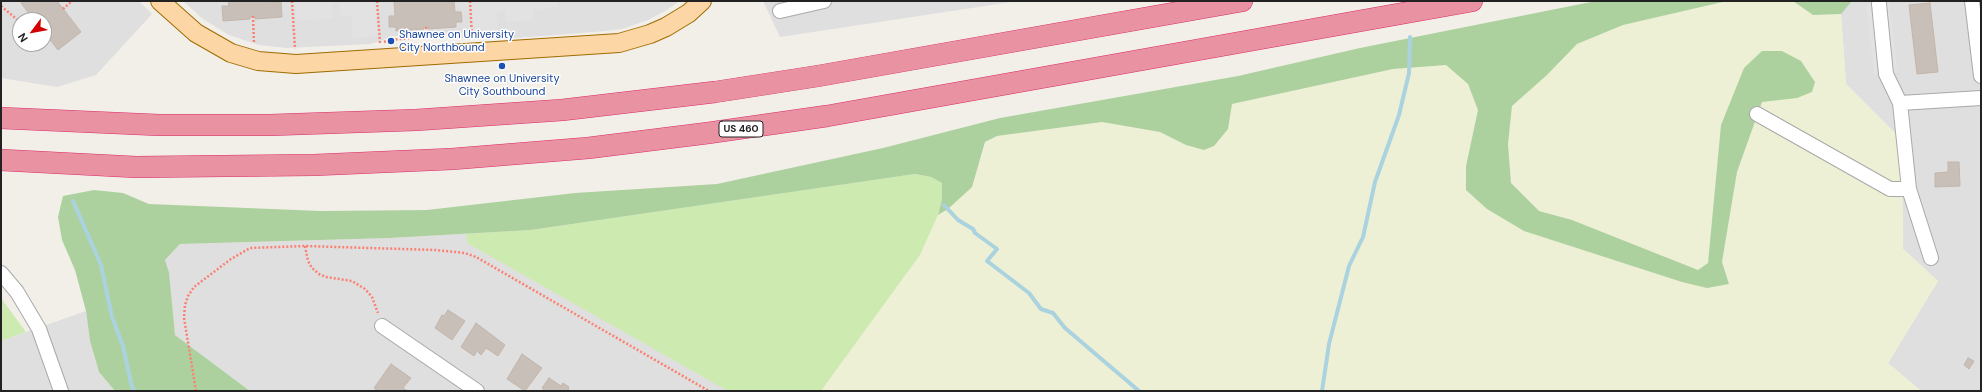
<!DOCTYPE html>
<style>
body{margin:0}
#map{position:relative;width:1982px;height:392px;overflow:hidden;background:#f2efe9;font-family:"DM Sans",sans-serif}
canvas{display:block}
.frame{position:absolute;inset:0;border:2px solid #222;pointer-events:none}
.north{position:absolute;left:12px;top:12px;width:40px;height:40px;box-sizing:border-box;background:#fff;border:1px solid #a7a7a7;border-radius:50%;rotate:238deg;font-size:11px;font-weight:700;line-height:16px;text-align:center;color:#222}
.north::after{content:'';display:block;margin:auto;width:14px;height:18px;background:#d40000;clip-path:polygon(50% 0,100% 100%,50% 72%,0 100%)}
</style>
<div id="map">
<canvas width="1982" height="392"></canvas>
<div class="frame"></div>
<div class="north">N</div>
</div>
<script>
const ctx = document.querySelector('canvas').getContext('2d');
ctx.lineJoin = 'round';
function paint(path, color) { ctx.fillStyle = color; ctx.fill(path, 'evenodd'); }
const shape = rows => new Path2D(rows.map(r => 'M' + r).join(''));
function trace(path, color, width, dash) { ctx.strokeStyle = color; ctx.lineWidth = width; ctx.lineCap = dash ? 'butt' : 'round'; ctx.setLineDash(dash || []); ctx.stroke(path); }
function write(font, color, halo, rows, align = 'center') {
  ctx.font = font + ' "DM Sans",sans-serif'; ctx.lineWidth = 3; ctx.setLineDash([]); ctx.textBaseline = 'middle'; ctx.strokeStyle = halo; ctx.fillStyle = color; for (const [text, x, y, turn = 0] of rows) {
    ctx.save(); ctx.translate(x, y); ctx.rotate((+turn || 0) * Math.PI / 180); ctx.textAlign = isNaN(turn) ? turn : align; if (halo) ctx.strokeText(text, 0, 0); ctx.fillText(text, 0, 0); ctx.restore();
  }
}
const residential = shape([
 [1,1,139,1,152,14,96,75,57,87,1,78],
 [20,20,44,20,44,44,20,44],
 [183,1,680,1,665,11,648,20,622,29,606,31,504,39,482,37,462,38,458,35,445,33,394,36,371,44,287,48,259,45,229,35,203,19],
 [763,1,1018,1,780,37],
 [1840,1,1981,1,1981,391,1921,391,1888,363,1938,281,1903,249,1902,140,1846,84],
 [938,215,821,391,250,391,175,335,165,260,180,244,390,238,531,230],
 [86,311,90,341,99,372,115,391,1,391,1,341]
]);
const farmland = shape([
 [1727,1,1793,1,1813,15,1841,14,1846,84,1902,140,1903,249,1938,281,1888,363,1921,391,821,391,920,255,938,215,948,209,979,165,986,142,997,136,1102,122,1160,132,1186,145,1228,129,1232,104,1393,69,1447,65,1468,84,1478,110,1466,166,1466,190,1729,283,1722,262,1737,172,1762,101,1797,98,1801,61,1721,125,1708,263,1698,270,1572,220,1539,211,1511,183,1508,144,1512,106,1547,75,1577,44,1623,25]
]);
const grass = shape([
 [915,174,931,177,942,183,942,199,938,215,920,255,821,391,728,391,467,243,466,234,531,230],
 [1,298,26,332,1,341]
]);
const forest = shape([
 [1596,1,1727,1,1623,25,1577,44,1547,75,1512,106,1508,144,1511,183,1539,211,1572,220,1698,270,1708,263,1721,125,1744,68,1762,51,1782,51,1801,61,1815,82,1812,92,1797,98,1762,102,1737,172,1722,262,1729,284,1707,288,1682,282,1524,231,1487,209,1466,190,1466,166,1478,110,1468,84,1446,65,1393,69,1232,104,1228,129,1214,146,1204,150,1186,145,1160,132,1102,122,997,136,985,142,972,187,948,209,938,215,942,199,942,183,931,177,915,174,531,230,390,238,180,244,165,260,169,273,175,335,250,391,115,391,99,372,90,341,86,311,75,270,62,240,58,217,63,196,94,190,123,193,149,204,321,211,427,210,575,193,717,184,883,148,1000,118,1238,76,1360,48],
 [1793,1,1852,1,1841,14,1813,15]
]);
const parking = shape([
 [295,1,331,1,333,18,297,21],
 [339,1,375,1,378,36,353,38,351,16,340,17],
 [471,1,557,1,557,7,533,10,533,20,506,22,505,11,497,12,498,30,473,32],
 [1889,3,1898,72,1874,75,1866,5]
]);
const stream = shape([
 [73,201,101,265,112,317,123,346,131,383,134,391],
 [944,205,958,220,973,229,975,233,997,249,987,261,1029,293,1041,309,1053,313,1065,328,1139,391],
 [1322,391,1329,344,1349,266,1363,237,1375,182,1399,115,1409,73,1410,37]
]);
const building = shape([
 [24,1,57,1,81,32,58,50,44,32,44,20,34,20,21,3,24,1],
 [228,1,281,2,282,17,255,19,255,16,250,17,250,19,223,21,222,6,229,6,228,1],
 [394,1,454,1,455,12,461,12,462,22,456,22,456,27,428,29,428,27,423,27,424,29,396,31,396,27,389,27,389,16,395,16,394,1],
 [1930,3,1938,72,1917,74,1909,5,1930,3],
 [1948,162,1959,162,1960,186,1935,187,1935,173,1948,172,1948,162],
 [448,310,465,321,452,340,435,328,442,315,444,316,448,310],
 [476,323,505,345,498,356,486,348,481,355,477,351,474,356,461,347,476,323],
 [522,354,542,368,525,391,507,379,522,354],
 [1968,358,1974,361,1969,369,1964,365,1968,358],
 [391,364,411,378,403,388,408,391,378,391,374,388,391,364],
 [549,378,561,386,563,383,569,387,568,391,545,391,542,388,549,378]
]);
const path = shape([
 [292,1,295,49],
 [377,1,380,43],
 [424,1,424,2],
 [470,1,472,38],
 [1,6,20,22],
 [63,9,72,1],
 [253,16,254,43],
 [426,27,427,37],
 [384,42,389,40,446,35,456,37],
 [305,246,308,261,312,268,319,274,326,277,352,281,365,289,372,297,378,313],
 [196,391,184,318,185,305,188,296,194,287,231,259,250,248,305,246,435,250,465,253,476,257,709,391]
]);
const minor = shape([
 [1972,1,1981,76],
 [1879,4,1886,74,1900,103,1981,98],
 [780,11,824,1],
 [1900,103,1909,189,1931,258],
 [1757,114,1890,189,1909,189],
 [1,273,17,292,39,329,61,391],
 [382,326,477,391]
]);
const major = shape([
 [160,1,196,33,231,53,258,61,296,64,619,43,650,34,666,27,689,13,702,1]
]);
const highway = shape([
 [1,118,159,125,270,125,416,120,562,110,715,92,818,76,1242,1],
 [1,160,136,167,314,165,452,159,588,148,708,133,827,116,1472,1]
]);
const markers = [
 [391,41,4,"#1a4fb4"],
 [502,66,4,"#1a4fb4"]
];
const shields = [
 [741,129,44]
];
const shieldNames = [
 ["US 460",741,129]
];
const transitNames = [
 ["Shawnee on University",399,35],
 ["City Northbound",399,48],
 ["Shawnee on University",502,79,"center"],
 ["City Southbound",502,92,"center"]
];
paint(residential, '#e0dfdf');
paint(farmland, '#eef0d5');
paint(grass, '#cdebb0');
paint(forest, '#add19e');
paint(parking, '#e2e2e2');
trace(stream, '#aad3df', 4);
paint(building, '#c7bfb8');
trace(building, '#c4b6ab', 1);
trace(minor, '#a9a9a9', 16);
trace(major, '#a06b00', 20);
trace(highway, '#dc2a67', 22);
trace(path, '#fa8072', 2.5, [2, 2]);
trace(minor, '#fff', 14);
trace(major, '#fcd6a4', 18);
trace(highway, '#e892a2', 21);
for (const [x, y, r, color] of markers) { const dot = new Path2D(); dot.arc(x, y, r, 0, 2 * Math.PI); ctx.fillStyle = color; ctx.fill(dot); trace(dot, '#fff', 1.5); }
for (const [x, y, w] of shields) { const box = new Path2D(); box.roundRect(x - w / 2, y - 8, w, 16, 3); ctx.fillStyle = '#fff'; ctx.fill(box); trace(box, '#222', 1); }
write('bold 10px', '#222', null, shieldNames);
write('11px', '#164399', '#fff', transitNames, 'left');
</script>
